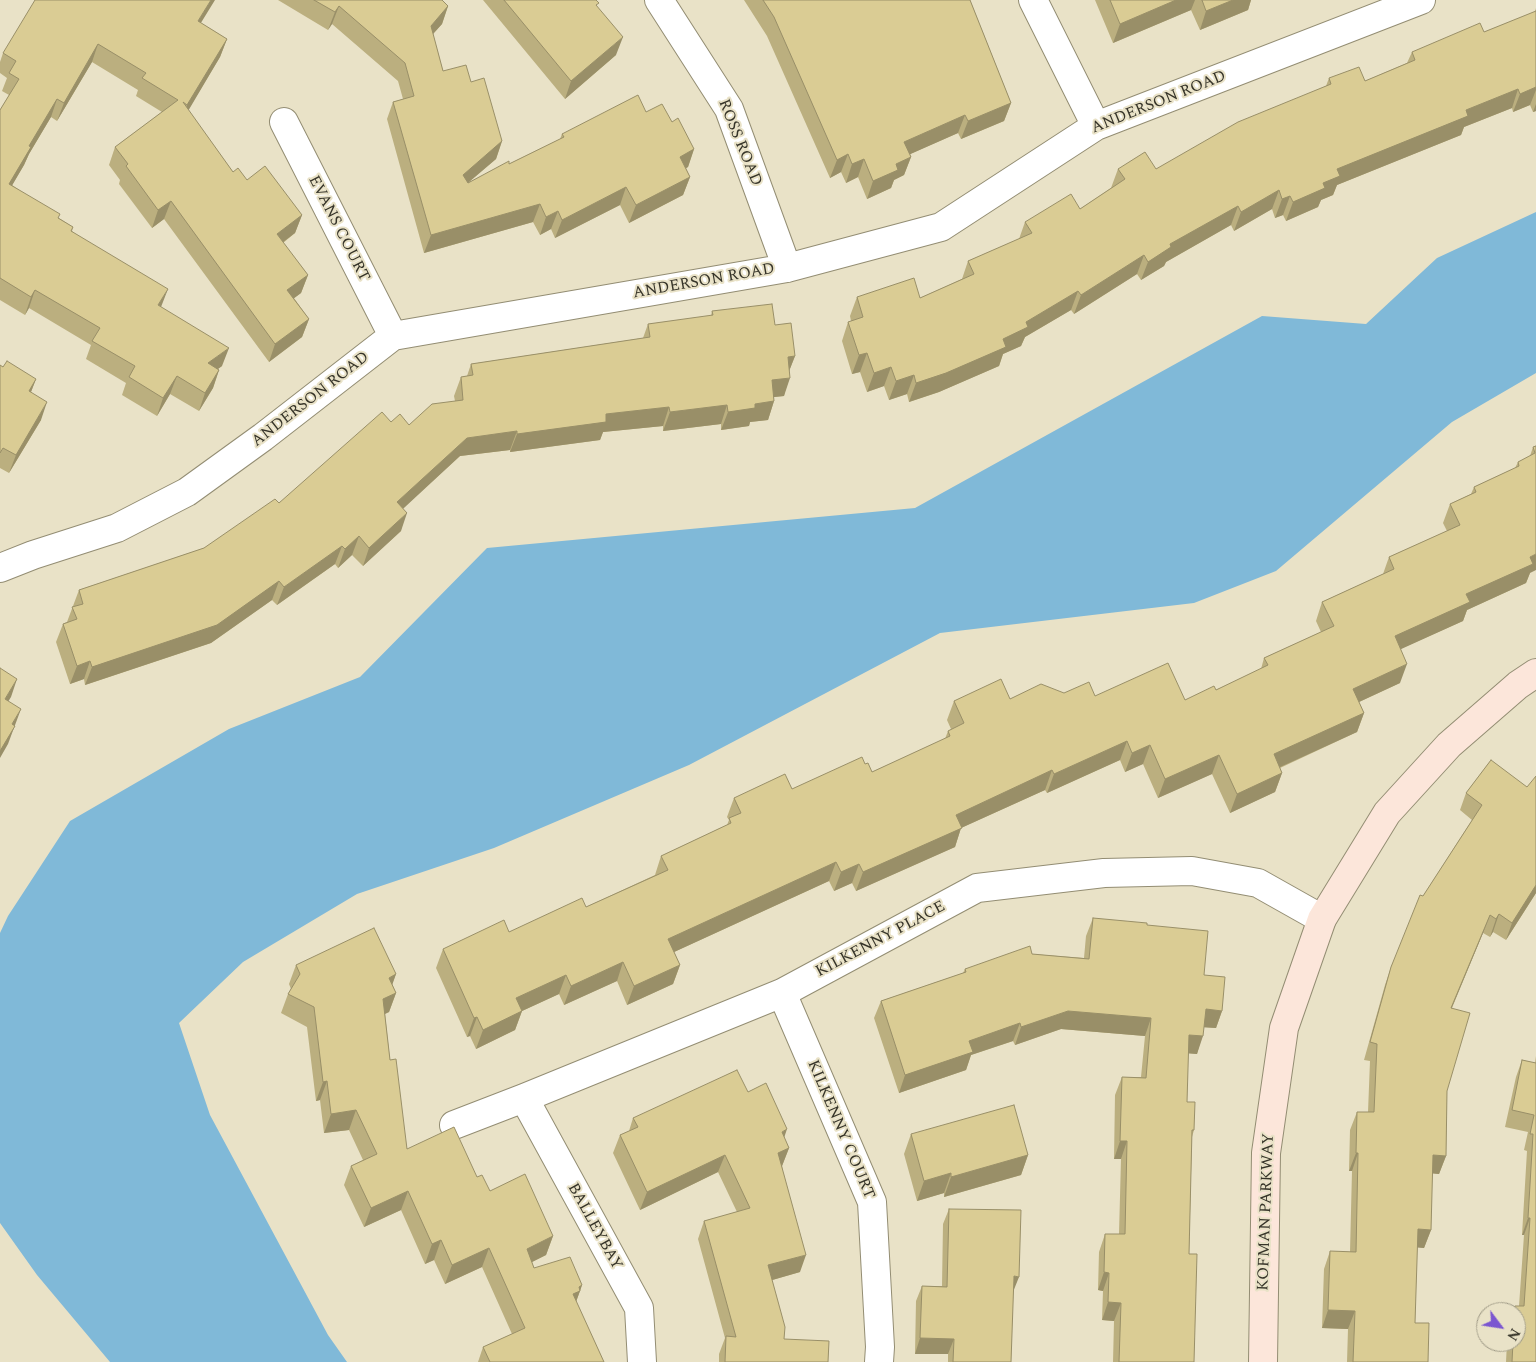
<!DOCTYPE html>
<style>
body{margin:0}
#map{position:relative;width:1536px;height:1362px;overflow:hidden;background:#e9e2c7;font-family:Spectral,serif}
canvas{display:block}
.north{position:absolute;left:1476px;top:1302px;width:50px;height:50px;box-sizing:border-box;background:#e9e2c7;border:1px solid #a19c88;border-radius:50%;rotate:121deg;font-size:14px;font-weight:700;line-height:20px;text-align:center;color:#363429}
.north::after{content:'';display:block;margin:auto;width:18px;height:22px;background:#7b56d0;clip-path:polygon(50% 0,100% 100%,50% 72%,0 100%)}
</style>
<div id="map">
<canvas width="1536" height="1362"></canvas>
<div class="north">N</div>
</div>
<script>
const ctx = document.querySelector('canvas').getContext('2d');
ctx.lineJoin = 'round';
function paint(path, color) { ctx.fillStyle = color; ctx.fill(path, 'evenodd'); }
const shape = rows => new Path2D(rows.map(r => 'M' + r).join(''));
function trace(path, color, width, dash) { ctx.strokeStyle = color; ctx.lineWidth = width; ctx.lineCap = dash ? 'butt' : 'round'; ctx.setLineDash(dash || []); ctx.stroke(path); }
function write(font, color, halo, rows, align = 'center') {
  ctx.font = font + ' Spectral,serif'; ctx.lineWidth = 4; ctx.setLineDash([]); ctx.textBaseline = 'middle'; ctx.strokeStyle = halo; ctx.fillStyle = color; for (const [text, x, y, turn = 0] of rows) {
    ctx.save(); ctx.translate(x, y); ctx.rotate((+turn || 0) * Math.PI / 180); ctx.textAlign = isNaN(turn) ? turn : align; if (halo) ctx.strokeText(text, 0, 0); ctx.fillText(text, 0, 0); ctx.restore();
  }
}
const water = shape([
 [1536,212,1536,373,1452,422,1276,571,1194,603,940,633,689,765,494,848,357,894,243,962,179,1023,210,1115,328,1335,347,1362,110,1362,37,1275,0,1223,0,933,8,916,70,821,229,729,360,677,487,548,915,508,1262,316,1366,324,1437,258]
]);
const street = shape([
 [659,0,729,109,787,268],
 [1033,0,1096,126],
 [284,122,393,336],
 [0,568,33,555,117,528,187,492,263,437,393,336,787,268,941,227,1096,126,1421,0],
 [782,993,872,1202,880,1347,879,1362],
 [524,1098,639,1308,642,1362],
 [454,1125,524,1098,782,993,977,888,1104,873,1192,871,1258,883,1322,919]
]);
const secondary = shape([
 [1263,1362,1266,1153,1284,1028,1322,919,1387,813,1449,745,1518,685,1536,673]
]);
const wall = shape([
 [278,0,442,0,448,6,442,24,433,34,443,71,471,82,502,141,496,159,469,182,509,164,560,139,562,134,646,112,672,122,694,149,688,167,686,168,690,177,683,195,629,223,620,205,555,238,551,229,540,235,533,222,424,253,387,119,393,102,403,99,398,81,332,24,328,30],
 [483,0,596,0,597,7,616,55,565,99],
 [744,0,970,0,1011,103,1004,121,961,139,958,133,910,154,911,157,904,175,894,180,891,188,867,199,858,177,846,183,841,172,830,178,767,36],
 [1095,0,1251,0,1248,10,1200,30,1191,10,1113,43],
 [1536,8,1536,111,1533,112,1530,105,1513,112,1512,108,1464,127,1461,135,1337,185,1333,195,1321,200,1318,207,1286,221,1283,215,1275,218,1272,209,1234,231,1231,225,1166,262,1164,266,1141,280,1137,274,1074,314,1071,310,1025,337,1021,346,1003,354,999,366,939,392,909,402,907,394,889,400,884,386,867,392,860,372,852,374,842,341,848,322,851,321,850,316,857,297,920,298,962,279,968,261,1019,239,1025,222,1080,209,1111,188,1118,169,1156,169,1326,86,1329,78,1365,81,1407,63,1412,52,1484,32,1535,12],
 [201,23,227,39,220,57,188,110,233,172,302,215,295,233,283,243,308,275,301,293,294,298,309,319,302,337,269,362,164,219,152,228,119,184,120,180,109,165,115,147,162,112,136,96,138,90,92,62,57,121,51,117,29,154,24,165,12,185,59,218,73,227,72,231,161,307,222,366,218,369,219,370,213,388,199,411,170,394,157,416,122,395,126,383,86,359,91,345,29,308,25,315,0,300,0,110,9,95,2,91,7,78,0,73,0,62,3,53],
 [712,311,775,325,795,356,789,371,784,396,774,397,774,401,768,420,750,422,749,426,721,430,721,424,663,431,663,426,603,432,600,440,510,452,510,450,460,456,403,508,401,531,363,566,352,555,338,568,335,564,277,605,272,600,211,643,85,685,84,679,70,684,56,642,63,624,67,622,79,590,204,548,279,503,391,422,409,425,455,401,454,396,461,377,467,376,471,364,643,338,648,324,711,316],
 [0,365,3,367,36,379,31,392,41,420,9,473,0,468],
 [1536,446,1530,573,1526,583,1467,610,1463,621,1400,649,1400,683,1359,702,1364,713,1357,732,1280,768,1282,773,1275,792,1230,813,1212,774,1158,798,1143,764,1125,772,1120,760,1047,793,1045,790,961,828,955,847,856,891,852,883,834,891,829,881,674,952,680,965,673,984,627,1005,617,981,564,1005,559,994,522,1011,515,1030,476,1049,470,1036,467,1037,436,968,443,949,509,932,586,907,655,875,661,856,727,825,729,820,727,817,734,798,792,789,865,764,872,772,945,739,948,731,951,729,947,720,954,701,1010,699,1064,693,1095,696,1185,700,1216,690,1261,669,1264,658,1321,632,1316,621,1322,602,1383,574,1389,557,1447,531,1443,523,1450,504,1471,494,1474,487,1515,468,1518,462,1530,456,1533,447],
 [1491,760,1536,893,1506,940,1493,932,1490,937,1483,933,1452,1008,1447,1091,1446,1156,1439,1174,1432,1173,1431,1230,1424,1248,1417,1247,1415,1323,1428,1362,1347,1362,1348,1329,1322,1328,1324,1269,1330,1251,1350,1252,1352,1171,1349,1171,1350,1130,1357,1112,1368,1112,1370,1061,1364,1060,1385,985,1391,967,1423,896,1472,820,1460,810,1466,793],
 [1093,918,1147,925,1204,975,1222,1011,1216,1028,1204,1027,1197,1054,1188,1053,1187,1102,1194,1130,1192,1137,1189,1254,1194,1362,1113,1362,1114,1321,1102,1320,1103,1291,1098,1290,1099,1252,1105,1234,1119,1234,1121,1159,1114,1159,1115,1095,1122,1077,1141,1077,1145,1036,1061,1029,1015,1045,1013,1041,971,1055,966,1070,899,1093,874,1018,881,1001,963,973,965,969,1032,954,1084,958,1086,936],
 [296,965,396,974,392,984,396,993,389,1012,385,1014,390,1060,407,1149,477,1177,490,1191,553,1236,546,1255,532,1262,534,1268,582,1285,576,1302,604,1362,478,1362,483,1347,512,1334,482,1267,445,1284,434,1260,425,1264,401,1210,364,1227,344,1185,351,1166,363,1160,349,1130,324,1133,320,1100,316,1101,307,1027,281,1013,288,994,291,989,289,984],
 [1536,1056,1536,1362,1506,1362,1507,1342,1516,1342,1516,1312,1512,1312,1515,1306,1519,1306,1524,1235,1522,1235,1527,1151,1524,1150,1528,1132,1505,1127,1516,1077,1522,1060,1535,1063],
 [748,1092,784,1137,789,1148,782,1166,800,1272,772,1280,784,1339,828,1362,719,1362,719,1354,725,1338,698,1239,704,1221,737,1212,718,1172,640,1210,613,1153,620,1135,629,1131,633,1118],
 [911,1134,1028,1155,1021,1175,944,1197,944,1193,917,1201,904,1154],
 [949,1209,1013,1292,1011,1362,948,1362,948,1354,915,1354,916,1301,922,1286,942,1286,943,1224]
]);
const shadedWall = shape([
 [211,0,215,0,191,39,198,21],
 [1176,0,1195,0,1191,10,1113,43,1120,24],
 [1233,0,1251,0,1248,10,1200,30,1206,11],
 [339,6,332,24,328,30,335,12],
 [448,6,442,24,424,44,431,26],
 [623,37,616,55,565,99,571,81],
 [227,39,220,57,181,123,187,105],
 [98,44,92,62,57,121,64,103],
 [1536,87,1536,90,1530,105,1513,112,1520,94],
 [1518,89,1512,108,1464,127,1461,135,1337,185,1333,195,1321,200,1318,207,1286,221,1293,202,1323,183,1337,169,1466,110],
 [57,99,51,117,29,154,24,165,3,201,9,184,29,146],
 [1011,103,1004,121,961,139,968,121],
 [1536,104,1536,111,1533,112],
 [965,115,958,133,897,160,904,142],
 [502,141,496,159,456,193,463,175],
 [694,149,688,167,674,175,680,157],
 [848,154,841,172,830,178,837,160],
 [911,157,904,175,894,180,891,188,867,199,873,181,896,164],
 [864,159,858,177,846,183,852,164],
 [690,177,683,195,629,223,636,205],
 [626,187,620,205,555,238,562,220],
 [1279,190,1272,209,1234,231,1241,212],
 [1290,196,1283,215,1275,218,1282,199],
 [171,201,164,219,152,228,158,210],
 [540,204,533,222,424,253,431,235],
 [1238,206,1231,225,1166,262,1164,266,1141,280,1148,262,1170,244],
 [558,211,551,229,540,235,546,217],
 [302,215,295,233,270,252,277,234],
 [1144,255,1137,274,1074,314,1081,295],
 [308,275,301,293,281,308,287,290],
 [168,289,161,307,158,305],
 [35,290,29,308,25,315,31,297],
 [1078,291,1071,310,1025,337,1021,346,1003,354,999,366,939,392,909,402,916,383,1003,339,1026,322],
 [309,319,302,337,269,362,275,344],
 [229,348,222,366,201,381,208,363],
 [867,353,860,372,852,374,859,355],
 [795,356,788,374,788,357],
 [891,367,884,386,867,392,874,373],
 [219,370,213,388,199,411,205,393],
 [914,375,907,394,889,400,896,381],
 [177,376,170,394,157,416,163,398],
 [790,378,784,396,765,398,772,380],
 [36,379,29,397,29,391],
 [774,401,768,420,750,422,749,426,721,430,728,412,755,404],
 [47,402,41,420,9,473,16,455],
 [727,405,721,424,663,431,670,412],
 [669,407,663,426,603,432,600,440,510,452,517,434,606,414],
 [517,431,510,450,460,456,391,520,397,502,467,438],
 [407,513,401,531,363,566,369,548],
 [359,536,352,555,338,568,345,549],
 [342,546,335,564,277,605,284,587],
 [1536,554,1536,570,1530,573,1526,583,1467,610,1463,621,1388,655,1395,636,1530,557],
 [279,581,272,600,211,643,85,685,92,667],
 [90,661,84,679,70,684,77,666],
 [1407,664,1400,683,1346,708,1353,689],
 [17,679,11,697,0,715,5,699],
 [21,709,8,744,0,758,0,751,12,724],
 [1364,713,1357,732,1267,773,1274,754],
 [1127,741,1120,760,1047,793,1054,774],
 [1150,745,1143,764,1125,772,1132,753],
 [1219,755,1212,774,1158,798,1165,779],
 [1052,770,1045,790,961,828,955,847,856,891,863,872,956,815],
 [1282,773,1275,792,1230,813,1237,794],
 [836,862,829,881,661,958,668,939],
 [859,864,852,883,834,891,841,872],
 [1536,885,1536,893,1506,940,1512,923],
 [1499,914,1493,932,1490,937,1496,919],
 [1490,915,1483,933,1444,1026,1451,1008],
 [623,962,617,981,564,1005,571,986],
 [680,965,673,984,627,1005,634,986],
 [396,974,389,994,389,978],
 [566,975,559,994,522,1011,515,1030,476,1049,483,1030,516,998],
 [396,993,389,1012,376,1018,383,999],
 [1206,1009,1222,1011,1216,1028,1199,1027],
 [1068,1011,1151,1018,1145,1036,1061,1029,1015,1045,1021,1027],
 [477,1017,470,1036,467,1037,474,1018],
 [1020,1023,1013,1041,971,1055,966,1070,899,1093,905,1075,969,1041],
 [1189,1035,1203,1036,1197,1054,1183,1053],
 [327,1081,320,1100,316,1101,323,1082],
 [356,1110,349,1130,324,1133,331,1114],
 [787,1129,781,1147,782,1132],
 [1120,1141,1127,1141,1121,1159,1114,1159],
 [789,1148,782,1166,772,1171,778,1153],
 [1356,1153,1358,1153,1352,1171,1349,1171],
 [725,1155,718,1172,640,1210,647,1192],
 [1028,1155,1021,1175,944,1197,951,1177],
 [1433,1155,1446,1156,1439,1174,1427,1173],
 [951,1173,944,1193,917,1201,924,1181],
 [408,1191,401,1210,364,1227,371,1208],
 [1528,1218,1530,1218,1524,1235,1522,1235],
 [1418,1229,1431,1230,1424,1248,1411,1247],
 [553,1236,546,1255,520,1268,527,1249],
 [441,1240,434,1260,425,1264,432,1244],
 [489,1248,482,1267,445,1284,452,1265],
 [806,1255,800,1272,762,1283,768,1265],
 [1104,1272,1109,1273,1103,1291,1098,1290],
 [1014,1276,1019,1277,1013,1292],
 [582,1285,580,1291,573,1310,573,1294,579,1287],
 [1108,1302,1121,1303,1114,1321,1102,1320],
 [1328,1310,1355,1311,1348,1329,1322,1328],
 [920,1338,954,1339,948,1354,915,1354]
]);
const building = shape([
 [35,0,211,0,198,21,227,39,187,105,183,102,233,172,238,168,247,180,265,166,302,215,277,234,308,275,287,290,309,319,275,344,171,201,158,210,126,166,128,164,115,147,178,100,142,78,146,73,98,44,64,103,57,99,29,146,31,147,9,184,60,214,58,218,73,227,71,231,168,289,158,305,229,348,208,363,219,370,205,393,177,376,163,398,129,377,135,366,92,341,100,328,35,290,31,297,0,278,0,110,19,79,9,73,16,61,3,53,35,0],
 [314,0,442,0,448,6,431,26,443,71,466,65,471,82,484,78,502,141,463,175,468,183,509,161,509,164,564,137,562,134,638,95,646,112,662,104,672,122,678,118,694,149,680,157,690,177,636,205,626,187,562,220,558,211,546,217,540,204,431,235,393,102,414,96,405,63,339,6,335,12,314,0],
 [504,0,596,0,599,3,596,5,623,37,571,81,504,0],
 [763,0,970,0,1011,103,968,121,965,115,904,142,911,157,896,164,898,170,873,181,864,159,852,164,848,154,837,160,774,17,763,0],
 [1110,0,1176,0,1120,24,1110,0],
 [1202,0,1233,0,1206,11,1202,0],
 [1536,11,1536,87,1520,94,1518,89,1466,110,1468,116,1337,169,1340,176,1323,183,1325,188,1293,202,1290,196,1282,199,1279,190,1241,212,1238,206,1170,244,1171,247,1148,262,1144,255,1081,295,1078,291,1026,322,1028,327,1003,339,1006,347,946,373,916,383,914,375,896,381,891,367,874,373,867,353,859,355,848,322,863,317,857,297,914,278,920,298,974,274,968,261,1032,233,1025,222,1071,194,1080,209,1125,179,1118,169,1145,152,1156,169,1238,122,1331,84,1329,78,1359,67,1365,81,1415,60,1412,52,1480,23,1484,32,1536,11],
 [772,304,775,325,791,323,795,356,788,357,790,378,772,380,774,401,755,404,755,408,728,412,727,405,670,412,669,407,606,414,606,422,517,434,517,431,467,438,397,502,407,513,369,548,359,536,345,549,342,546,284,587,279,581,217,625,92,667,90,661,77,666,63,624,77,619,72,607,83,604,79,590,204,548,275,499,279,503,382,412,391,422,400,414,409,425,432,404,463,400,461,377,473,375,471,364,650,337,648,324,713,315,712,311,772,304],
 [7,361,36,379,29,391,47,402,16,455,3,448,0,453,0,365,3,367,7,361],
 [1536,446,1536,554,1530,557,1533,564,1466,594,1470,602,1395,636,1407,664,1353,689,1364,713,1274,754,1282,773,1237,794,1219,755,1165,779,1150,745,1132,753,1127,741,1054,774,1052,770,956,815,962,828,863,872,859,864,841,872,836,862,668,939,680,965,634,986,623,962,571,986,566,975,516,998,522,1011,483,1030,477,1017,474,1018,443,949,504,920,509,932,582,898,586,907,668,870,661,856,731,823,729,818,741,813,734,798,785,774,792,789,862,757,865,764,868,763,872,772,950,736,948,731,964,723,954,701,1001,679,1010,699,1041,684,1064,693,1089,682,1095,696,1168,663,1185,700,1214,686,1216,690,1268,665,1264,658,1334,626,1322,602,1394,569,1389,557,1460,525,1450,504,1476,492,1474,487,1519,466,1518,462,1535,453,1533,447,1536,446],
 [0,668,17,679,5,699,21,709,12,724,15,726,0,751,0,668],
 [1491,760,1527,787,1536,776,1536,885,1512,923,1499,914,1496,919,1490,915,1451,1008,1470,1013,1447,1091,1446,1156,1433,1155,1431,1230,1418,1229,1415,1323,1429,1323,1428,1362,1353,1362,1355,1311,1328,1310,1330,1251,1356,1252,1358,1153,1356,1153,1357,1112,1374,1112,1377,1044,1370,1042,1391,967,1420,895,1423,896,1482,805,1466,793,1491,760],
 [1093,918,1147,923,1147,925,1208,931,1204,975,1225,977,1222,1011,1206,1009,1203,1036,1189,1035,1187,1102,1195,1102,1194,1130,1192,1130,1189,1254,1197,1254,1194,1362,1119,1362,1121,1303,1108,1302,1109,1273,1104,1272,1105,1234,1125,1234,1127,1141,1120,1141,1122,1077,1146,1078,1151,1018,1068,1011,1021,1027,1020,1023,969,1041,973,1052,905,1075,881,1001,966,972,965,969,1030,946,1032,954,1089,959,1093,918],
 [374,928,396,974,389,978,396,993,383,999,390,1060,396,1059,407,1149,454,1127,477,1177,482,1175,490,1191,525,1174,553,1236,527,1249,534,1268,570,1257,582,1285,579,1287,580,1291,573,1294,604,1362,490,1362,483,1347,525,1328,489,1248,452,1265,441,1240,432,1244,408,1191,371,1208,351,1166,377,1154,356,1110,331,1114,327,1081,323,1082,314,1007,288,994,300,974,296,965,374,928],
 [1522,1060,1536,1063,1536,1362,1512,1362,1513,1342,1516,1342,1516,1312,1514,1312,1515,1306,1524,1306,1530,1218,1528,1218,1533,1134,1530,1134,1534,1115,1512,1110,1522,1060],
 [737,1070,748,1092,766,1083,787,1129,782,1132,789,1148,778,1153,806,1255,768,1265,785,1327,784,1339,829,1341,828,1362,725,1362,726,1336,736,1337,704,1221,750,1208,725,1155,647,1192,620,1135,638,1127,633,1118,737,1070],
 [1014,1105,1028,1155,951,1177,951,1173,924,1181,911,1134,1014,1105],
 [949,1209,1021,1210,1019,1277,1014,1276,1011,1362,953,1362,954,1339,920,1338,922,1286,947,1287,949,1209]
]);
const streetNames = [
 ["ANDERSON ROAD",1159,103,-22],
 ["ROSS ROAD",739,143,68],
 ["EVANS COURT",338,229,63],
 ["ANDERSON ROAD",704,282,-10],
 ["ANDERSON ROAD",311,400,-38],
 ["KILKENNY PLACE",881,940,-28],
 ["KILKENNY COURT",840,1130,67],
 ["KOFMAN PARKWAY",1267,1212,-88],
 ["BALLEYBAY",594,1227,61]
];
paint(water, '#80b9d8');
trace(street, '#938d73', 30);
trace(secondary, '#938d73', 30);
trace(street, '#fff', 28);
trace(secondary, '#fce6da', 28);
paint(wall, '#bbaf7f');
paint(shadedWall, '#998f68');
paint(building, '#dacc94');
trace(building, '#998f68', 1);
write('16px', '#363429', '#e9e2c7', streetNames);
</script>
